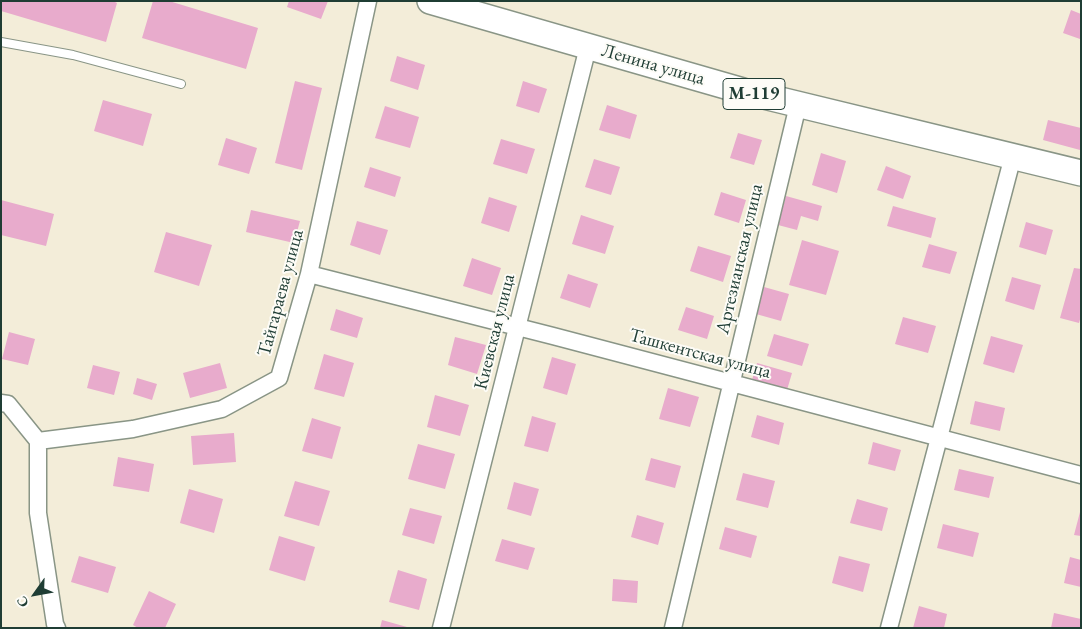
<!DOCTYPE html>
<meta charset="utf-8">
<style>
body{margin:0}
#map{position:relative;width:1082px;height:629px;overflow:hidden;background:#f3edd9;font-family:"EB Garamond",serif}
canvas{display:block}
.frame{position:absolute;inset:0;border:2px solid #1f3d34;pointer-events:none}
.north{position:absolute;left:10px;top:569px;width:50px;height:50px;-webkit-text-stroke:4px #fdfcf7;paint-order:stroke;rotate:238deg;font-size:14px;font-weight:700;line-height:20px;text-align:center;color:#1f3d34}
.north::after{content:'';display:block;margin:auto;width:18px;height:22px;background:#1f3d34;clip-path:polygon(50% 0,100% 100%,50% 72%,0 100%)}
</style>
<div id="map">
<canvas width="1082" height="629"></canvas>
<div class="frame"></div>
<div class="north">С</div>
</div>
<script>
const ctx = document.querySelector('canvas').getContext('2d');
ctx.lineJoin = 'round';
function paint(path, color) { ctx.fillStyle = color; ctx.fill(path, 'evenodd'); }
const shape = rows => new Path2D(rows.map(r => 'M' + r).join(''));
function trace(path, color, width, dash) { ctx.strokeStyle = color; ctx.lineWidth = width; ctx.lineCap = dash ? 'butt' : 'round'; ctx.setLineDash(dash || []); ctx.stroke(path); }
function write(font, color, halo, rows, align = 'center') {
  ctx.font = font + ' "EB Garamond",serif'; ctx.lineWidth = 4; ctx.setLineDash([]); ctx.textBaseline = 'middle'; ctx.strokeStyle = halo; ctx.fillStyle = color; for (const [text, x, y, turn = 0] of rows) {
    ctx.save(); ctx.translate(x, y); ctx.rotate((+turn || 0) * Math.PI / 180); ctx.textAlign = isNaN(turn) ? turn : align; if (halo) ctx.strokeText(text, 0, 0); ctx.fillText(text, 0, 0); ctx.restore();
  }
}
const building = shape([
 [1,1,113,1,117,3,106,42,1,11],
 [153,1,169,1,258,28,246,69,142,38],
 [289,1,328,1,321,19,287,7],
 [1071,10,1081,14,1080,39,1063,33],
 [397,56,425,65,418,90,390,81],
 [295,81,322,88,302,170,275,163],
 [523,81,547,89,539,113,516,106],
 [103,100,152,114,143,146,94,131],
 [607,105,637,115,630,139,599,130],
 [385,106,419,117,410,148,375,138],
 [1048,120,1081,128,1080,150,1043,140],
 [738,133,762,140,754,165,730,158],
 [226,138,257,148,249,174,218,165],
 [501,139,535,149,527,174,493,164],
 [821,153,846,161,837,193,812,185],
 [594,159,620,167,611,195,585,187],
 [886,166,911,176,903,199,877,190],
 [370,167,401,177,395,197,364,187],
 [721,192,746,200,739,223,714,215],
 [786,196,822,206,818,221,801,216,797,230,778,225],
 [489,197,517,206,509,232,481,223],
 [1,200,54,214,46,246,1,235],
 [893,206,936,218,931,238,887,226],
 [251,210,300,221,294,243,246,232],
 [581,215,614,226,605,254,572,244],
 [357,221,388,230,380,255,350,245],
 [1026,222,1053,230,1046,255,1019,247],
 [166,232,212,245,199,286,154,272],
 [802,240,839,251,826,295,789,285],
 [929,244,957,252,950,274,922,267],
 [698,246,731,256,723,282,690,271],
 [472,258,501,268,492,295,463,286],
 [1074,268,1081,269,1081,316,1079,323,1060,318],
 [568,274,598,284,590,308,560,298],
 [1012,277,1041,285,1034,310,1005,301],
 [764,287,789,294,781,321,756,314],
 [686,307,714,316,707,339,678,330],
 [336,309,363,318,357,338,330,330],
 [903,317,936,326,928,353,895,344],
 [9,332,35,339,28,365,2,359],
 [774,334,809,344,802,366,767,356],
 [991,336,1023,345,1014,373,983,364],
 [455,337,486,345,477,374,448,365],
 [324,354,354,363,344,397,314,389],
 [552,357,576,364,567,395,543,388],
 [220,363,227,388,190,398,183,373],
 [757,363,792,373,787,390,752,380],
 [93,365,120,372,114,395,87,388],
 [137,378,157,384,152,400,133,394],
 [668,388,699,397,690,427,659,419],
 [435,395,469,405,460,436,427,427],
 [975,401,1005,408,1000,431,970,424],
 [757,415,784,423,779,445,751,437],
 [532,416,556,423,548,452,524,446],
 [312,418,341,427,332,459,302,451],
 [234,433,236,462,193,465,191,436],
 [873,442,901,450,895,471,868,464],
 [418,444,455,454,445,489,408,479],
 [118,457,154,464,149,492,113,486],
 [651,458,681,466,675,488,645,480],
 [959,469,994,477,989,498,954,490],
 [743,473,775,481,768,508,736,500],
 [295,481,330,491,319,526,284,516],
 [514,482,539,489,531,516,507,509],
 [189,489,223,499,214,533,180,523],
 [857,499,888,508,882,531,850,523],
 [410,508,442,516,434,544,402,535],
 [1080,512,1081,512,1081,536,1074,535],
 [637,515,664,523,658,545,631,537],
 [943,524,979,533,973,557,937,548],
 [725,527,757,536,751,558,719,549],
 [279,536,315,547,305,581,269,570],
 [502,539,535,548,528,570,495,561],
 [79,556,116,567,108,593,71,582],
 [839,556,870,564,863,592,832,583],
 [1070,557,1081,560,1081,587,1064,583],
 [398,570,427,579,419,610,389,602],
 [613,579,638,581,637,603,612,601],
 [149,591,176,604,165,628,138,628,133,625],
 [919,606,947,614,944,628,913,628],
 [1054,613,1081,619,1081,628,1051,628],
 [382,620,407,627,407,628,380,628]
]);
const service = shape([
 [1,42,73,55,181,84]
]);
const minor = shape([
 [309,274,553,336,1081,475],
 [1,403,8,404,38,441],
 [38,441,133,429,222,409,279,378,309,274,368,1],
 [38,441,38,513,55,624,57,628],
 [441,628,588,47],
 [673,628,798,105],
 [889,628,1013,156]
]);
const primary = shape([
 [430,1,743,91,1081,173]
]);
const shields = [
 [754,94,62]
];
const shieldNames = [
 ["М-119",754,94]
];
const streetNames = [
 ["Ленина улица",653,65,16],
 ["Артезианская улица",740,259,-77],
 ["Тайгараева улица",281,293,-75],
 ["Киевская улица",495,332,-76],
 ["Ташкентская улица",700,354,15]
];
paint(building, '#e8abcc');
trace(service, '#899586', 10);
trace(minor, '#899586', 19);
trace(primary, '#899586', 28);
trace(service, '#fff', 8);
trace(minor, '#fff', 16);
trace(primary, '#fff', 25);
for (const [x, y, w] of shields) { const box = new Path2D(); box.roundRect(x - w / 2, y - 15.5, w, 31, 4); ctx.fillStyle = '#fdfcf7'; ctx.fill(box); trace(box, '#1f3d34', 1); }
write('bold 18px', '#1f3d34', null, shieldNames);
write('19px', '#1f3d34', '#fdfcf7', streetNames);
</script>
